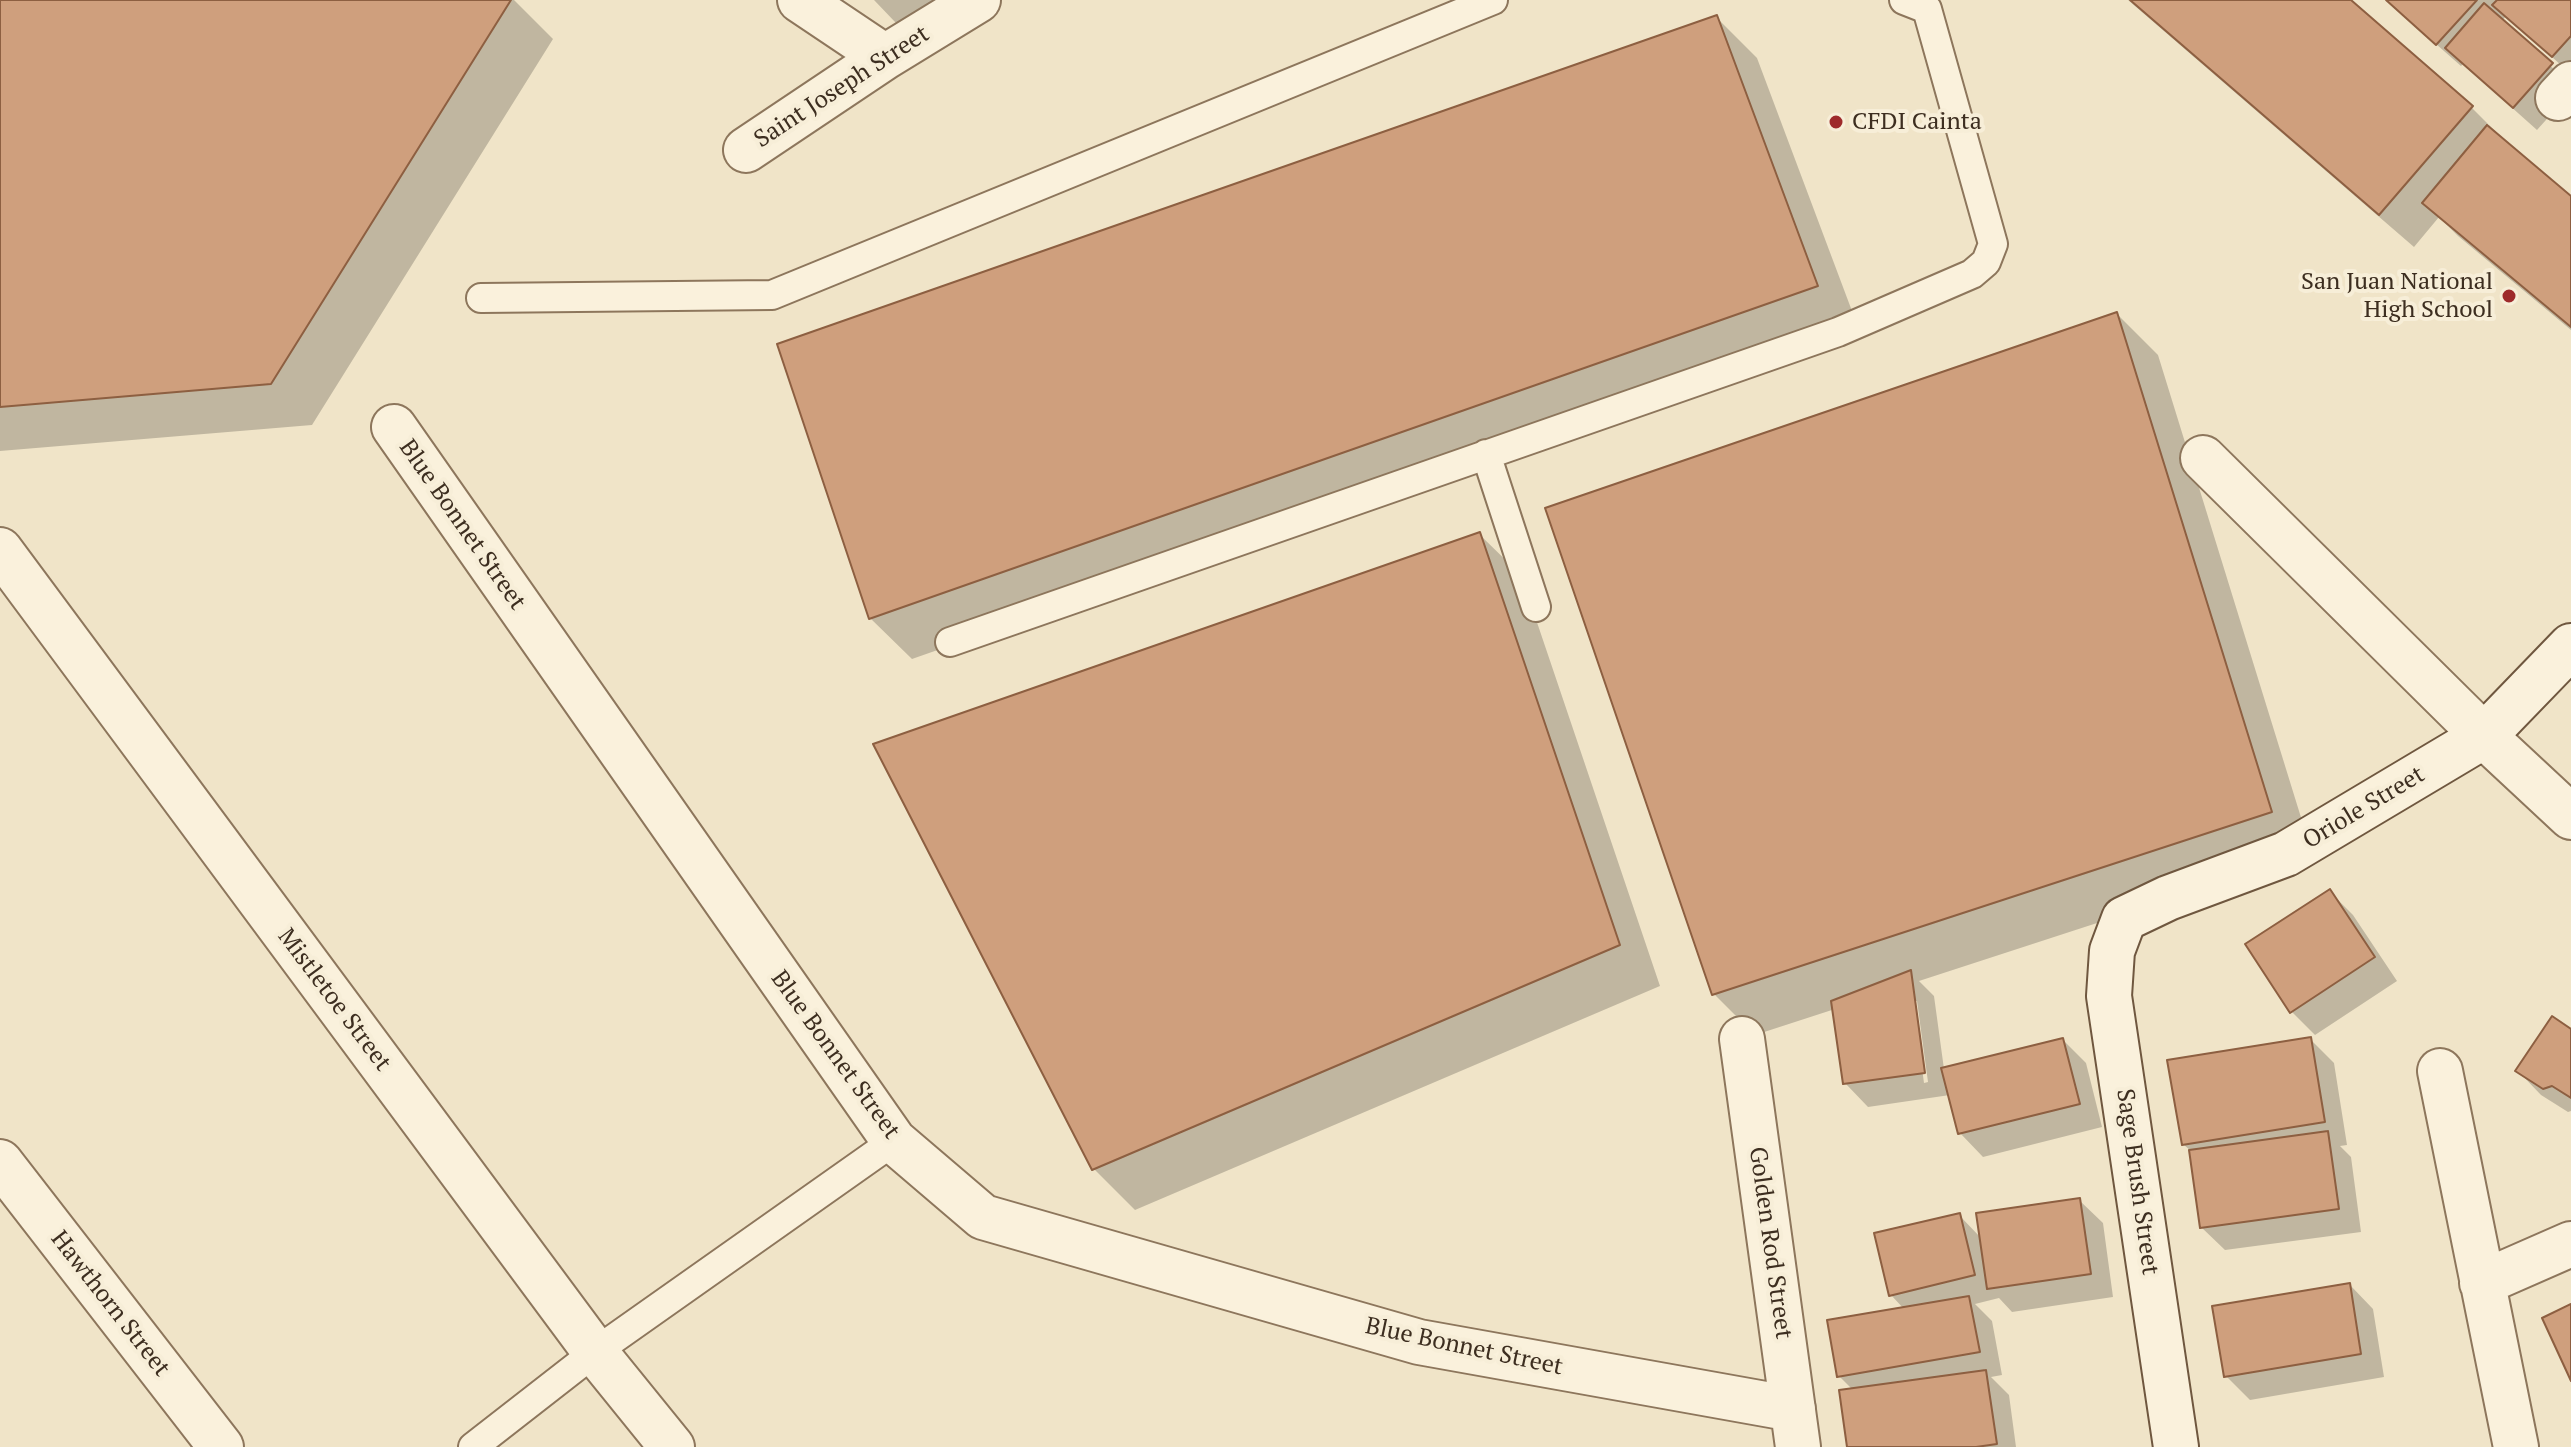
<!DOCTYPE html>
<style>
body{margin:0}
canvas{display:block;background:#f0e4c8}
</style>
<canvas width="2571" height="1447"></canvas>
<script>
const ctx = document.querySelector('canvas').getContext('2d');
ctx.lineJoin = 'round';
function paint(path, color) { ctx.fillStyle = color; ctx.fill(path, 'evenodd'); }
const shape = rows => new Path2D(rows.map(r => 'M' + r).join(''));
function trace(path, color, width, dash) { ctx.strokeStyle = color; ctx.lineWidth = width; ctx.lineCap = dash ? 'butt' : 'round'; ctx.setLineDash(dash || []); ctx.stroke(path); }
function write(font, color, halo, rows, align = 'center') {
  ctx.font = font + ' "PT Serif",serif'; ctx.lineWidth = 8; ctx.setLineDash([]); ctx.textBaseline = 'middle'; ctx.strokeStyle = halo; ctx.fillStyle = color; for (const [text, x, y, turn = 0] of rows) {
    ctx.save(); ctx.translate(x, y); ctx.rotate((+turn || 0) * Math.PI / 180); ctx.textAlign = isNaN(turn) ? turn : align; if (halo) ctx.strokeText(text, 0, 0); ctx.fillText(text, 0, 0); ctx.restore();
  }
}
const shadow = shape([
 [0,0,514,0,553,39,312,425,0,451],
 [874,0,990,0,917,45],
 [2128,0,2348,0,2472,108,2505,141,2571,198,2571,330,2458,236,2439,217,2414,247],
 [2386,0,2571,0,2571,74,2506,16,2502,21,2571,85,2571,92,2537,130,2463,64,2461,66],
 [1716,17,1757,58,1858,327,912,659,870,618],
 [2117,314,2158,355,2312,853,1919,981,1934,996,1944,1069,2063,1040,2086,1063,2102,1127,1983,1157,1960,1133,1950,1095,1868,1107,1845,1083,1835,1009,1755,1035,1714,994],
 [1913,1001,1917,1001,1928,1082,1924,1083],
 [1479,534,1521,575,1660,986,1135,1210,1094,1169,875,745],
 [2330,892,2353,915,2397,981,2315,1035,2292,1012],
 [2571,1031,2571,1111,2568,1112,2541,1095,2518,1071],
 [2310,1039,2334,1063,2347,1145,2340,1146,2351,1157,2361,1232,2225,1250,2201,1227,2192,1152,2183,1144],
 [2079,1200,2103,1223,2113,1297,2012,1312,1999,1298,1975,1304,1992,1321,2002,1375,1991,1377,2009,1395,2016,1447,1849,1447,1853,1390,1839,1376,1904,1309,1891,1295,1959,1215,1981,1238],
 [2350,1285,2373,1309,2384,1377,2250,1400,2226,1376]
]);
const building = shape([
 [0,0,511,0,271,384,0,407,0,0],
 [2130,0,2351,0,2473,106,2379,215,2130,0],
 [2386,0,2477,0,2436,45,2386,0],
 [2497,0,2571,0,2571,36,2552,57,2492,5,2497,0],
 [2484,3,2553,63,2513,108,2445,48,2484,3],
 [1717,15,1818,286,869,619,777,344,1717,15],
 [2487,125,2571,196,2571,327,2422,203,2487,125],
 [2117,312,2272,812,1712,995,1545,508,2117,312],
 [1480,532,1620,945,1092,1170,873,744,1480,532],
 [2330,889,2375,957,2290,1013,2245,944,2330,889],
 [1911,970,1925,1073,1843,1084,1831,1001,1911,970],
 [2552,1016,2571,1029,2571,1098,2552,1086,2543,1089,2515,1071,2552,1016],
 [2311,1037,2325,1122,2182,1145,2167,1060,2311,1037],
 [2063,1038,2080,1104,1958,1134,1941,1068,2063,1038],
 [2328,1131,2339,1209,2200,1228,2189,1150,2328,1131],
 [2080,1198,2091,1274,1987,1289,1976,1213,2080,1198],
 [1960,1213,1975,1275,1889,1296,1874,1233,1960,1213],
 [2350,1283,2361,1354,2224,1377,2212,1306,2350,1283],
 [1969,1296,1980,1352,1837,1377,1827,1320,1969,1296],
 [2571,1304,2571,1381,2542,1318,2571,1304],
 [1986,1370,1997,1444,1976,1447,1847,1447,1839,1390,1986,1370]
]);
const lane = shape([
 [1904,0,1927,9],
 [481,298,772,295,1493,0],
 [1486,454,1536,607],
 [950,642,1838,332,1972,274,1986,262,1993,244,1927,9],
 [473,1447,595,1352,894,1141]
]);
const street = shape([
 [800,0,885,57],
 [2558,98,2571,84],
 [746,150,885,57,978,0],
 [394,427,894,1141,983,1217,1419,1342,1793,1409],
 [2203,458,2484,736,2571,817],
 [0,550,595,1352,672,1447],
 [1742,1039,1798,1447],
 [2440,1071,2516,1447],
 [0,1162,221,1447],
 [2482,1283,2571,1244]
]);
const secondary = shape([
 [2176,1447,2109,996,2112,951,2124,919,2168,898,2286,854,2484,736,2571,646]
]);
const markers = [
 [1836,122,8,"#9e2a2b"],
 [2509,296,8,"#9e2a2b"]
];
const streetNames = [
 ["Saint Joseph Street",842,87,-33],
 ["Blue Bonnet Street",462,525,55],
 ["Oriole Street",2364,808,-31],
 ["Mistletoe Street",334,1000,53],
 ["Blue Bonnet Street",835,1055,54],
 ["Sage Brush Street",2137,1182,82],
 ["Golden Rod Street",1770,1243,82],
 ["Hawthorn Street",110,1304,52],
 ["Blue Bonnet Street",1464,1347,12]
];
const poiNames = [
 ["CFDI Cainta",1852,122],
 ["San Juan National",2493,282,"right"],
 ["High School",2493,310,"right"]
];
paint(shadow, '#0003');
paint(building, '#cf9f7d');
trace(building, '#8d5f41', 2);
trace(lane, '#8d765c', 32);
trace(street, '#8d765c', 48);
trace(secondary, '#6f573f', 48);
trace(lane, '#faf1dc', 28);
trace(street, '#faf1dc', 44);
trace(secondary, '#faf1dc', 44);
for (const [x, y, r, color] of markers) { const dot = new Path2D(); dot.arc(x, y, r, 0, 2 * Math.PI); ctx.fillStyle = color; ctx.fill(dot); trace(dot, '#f7eed8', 3); }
write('24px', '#3d2e20', '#f7eed8', streetNames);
write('24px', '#3d2e20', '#f7eed8', poiNames, 'left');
</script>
